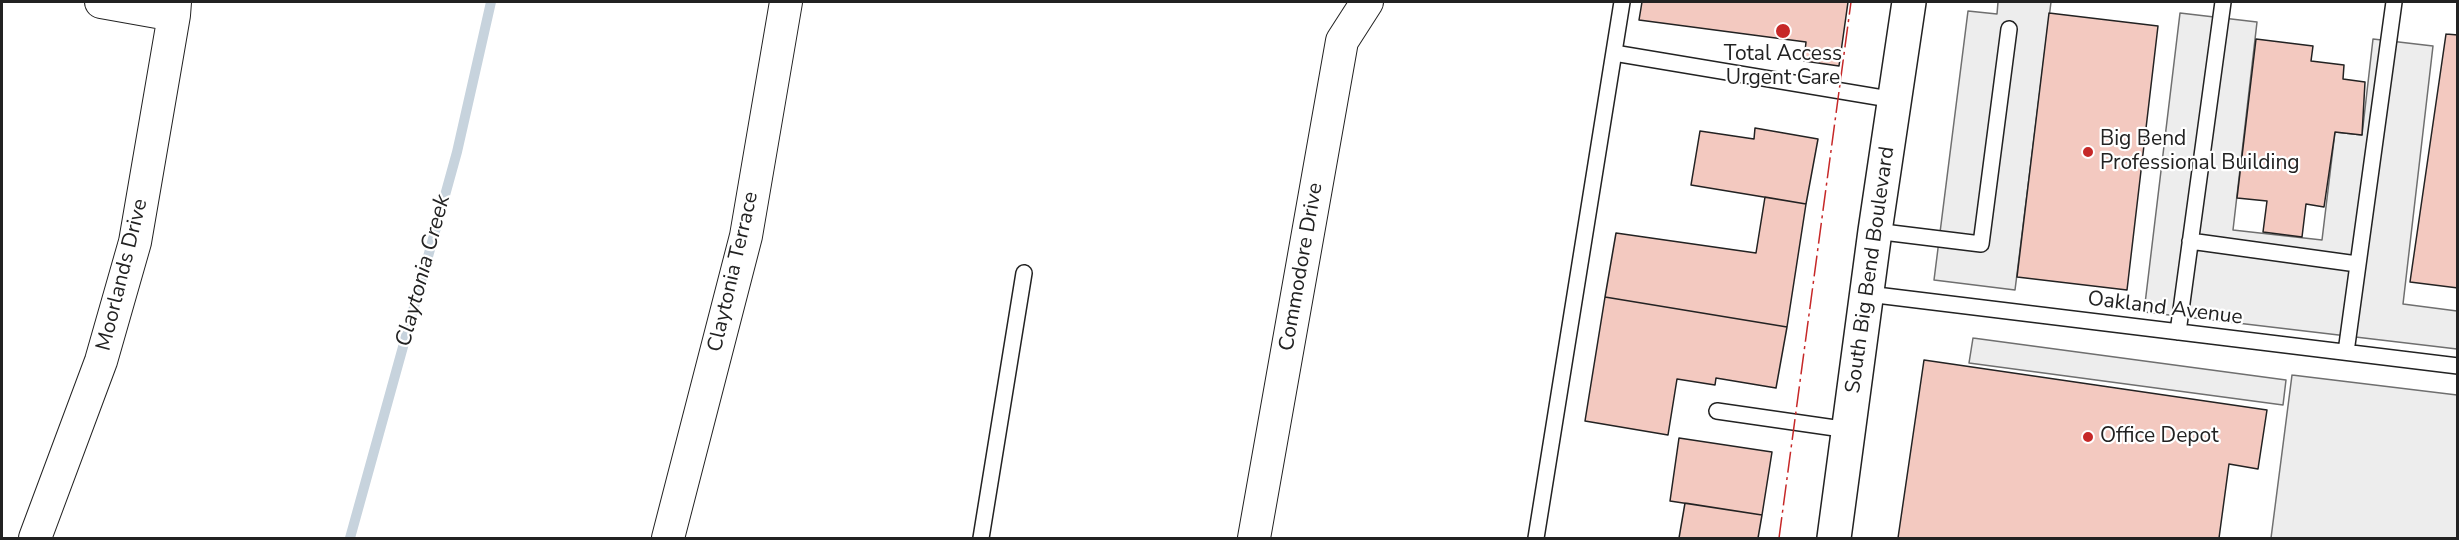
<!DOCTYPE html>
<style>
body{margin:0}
#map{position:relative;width:2459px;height:540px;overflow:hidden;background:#fff;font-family:"Nunito Sans",sans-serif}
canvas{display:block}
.frame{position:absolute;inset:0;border:3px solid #222;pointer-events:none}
</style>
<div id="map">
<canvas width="2459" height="540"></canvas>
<div class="frame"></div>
</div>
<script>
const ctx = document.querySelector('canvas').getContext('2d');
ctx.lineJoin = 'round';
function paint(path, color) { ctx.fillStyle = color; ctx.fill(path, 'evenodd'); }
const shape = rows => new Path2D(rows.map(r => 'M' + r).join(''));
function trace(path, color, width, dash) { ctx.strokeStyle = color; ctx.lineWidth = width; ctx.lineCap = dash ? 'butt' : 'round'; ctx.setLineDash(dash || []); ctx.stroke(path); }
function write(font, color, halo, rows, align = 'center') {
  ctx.font = font + ' "Nunito Sans",sans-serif'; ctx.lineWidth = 4.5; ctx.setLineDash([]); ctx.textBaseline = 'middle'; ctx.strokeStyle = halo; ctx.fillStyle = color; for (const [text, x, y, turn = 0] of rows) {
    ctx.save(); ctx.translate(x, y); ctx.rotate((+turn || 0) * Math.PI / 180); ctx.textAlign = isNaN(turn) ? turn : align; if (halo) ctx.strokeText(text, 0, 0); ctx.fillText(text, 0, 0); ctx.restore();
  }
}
const parking = shape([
 [1998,2,2051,2,2015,290,1934,280,1968,11,1997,14,1998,2],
 [2180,13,2257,22,2233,230,2322,240,2335,132,2362,135,2373,39,2433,46,2403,304,2457,311,2457,349,2144,312,2180,13],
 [1973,338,2286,380,2283,405,1969,363,1973,338],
 [2292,375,2457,395,2457,538,2271,538,2292,375]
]);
const stream = shape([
 [350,538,457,152,491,2]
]);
const building = shape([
 [1642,2,1848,2,1839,66,1804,61,1806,42,1639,20,1642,2],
 [2049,13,2158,26,2127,290,2017,277,2049,13],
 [2446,34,2458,35,2458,288,2410,282,2446,34],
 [2256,39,2313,46,2311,61,2344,65,2343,79,2365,82,2362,135,2335,132,2324,207,2306,204,2302,237,2263,232,2267,201,2237,198,2256,39],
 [1755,128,1818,139,1806,204,1691,185,1700,131,1754,139,1755,128],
 [1765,197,1806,204,1787,327,1605,297,1616,233,1756,253,1765,197],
 [1605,297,1787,327,1776,388,1716,378,1715,385,1677,379,1668,435,1585,421,1605,297],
 [1924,360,2267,410,2258,469,2229,464,2219,538,1898,538,1924,360],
 [1679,438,1772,452,1762,515,1670,501,1679,438],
 [1685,503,1762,515,1758,538,1679,538,1685,503]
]);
const service = shape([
 [1614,53,1895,100],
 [1875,231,1981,244,2009,29],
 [2190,241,2357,264],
 [1868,294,2458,366],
 [2178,332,2223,2],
 [2346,352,2394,2],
 [1717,411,1849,430],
 [981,538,1024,273],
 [1536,538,1622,2]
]);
const minor = shape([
 [101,2,174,15],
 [35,538,101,361,135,242,174,15,175,2],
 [668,538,746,236,786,2],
 [1254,538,1342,41,1367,2]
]);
const secondary = shape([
 [1834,538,1875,231,1909,2]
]);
const power = shape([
 [1779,538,1851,2]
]);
const markers = [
 [1783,31,8,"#c62828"],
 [2088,152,6,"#c62828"],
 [2088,437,6,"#c62828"]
];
const poiNames = [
 ["Total Access",1783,55,"center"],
 ["Urgent Care",1783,79,"center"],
 ["Big Bend",2100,140],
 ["Professional Building",2100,164],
 ["Office Depot",2100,437]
];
const streetNames = [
 ["Commodore Drive",1302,267,-80],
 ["South Big Bend Boulevard",1871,270,-82],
 ["Claytonia Terrace",734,272,-77],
 ["Moorlands Drive",123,275,-76],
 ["Oakland Avenue",2165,309,7]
];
const waterNames = [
 ["Claytonia Creek",424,271,-75]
];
paint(parking, '#ededed');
trace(parking, '#6f6f6f', 1.5);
trace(stream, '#c7d3dd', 10);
paint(building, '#f3c9c0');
trace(building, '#222', 1.5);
trace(service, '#222', 18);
trace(minor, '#222', 34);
trace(secondary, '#222', 36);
trace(service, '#fff', 15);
trace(minor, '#fff', 32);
trace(secondary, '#fff', 33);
trace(power, '#c62828', 1.5, [21, 4.5, 3, 4.5]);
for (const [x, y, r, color] of markers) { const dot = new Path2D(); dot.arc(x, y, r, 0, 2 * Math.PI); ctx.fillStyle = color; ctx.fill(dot); trace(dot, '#fff', 2); }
write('21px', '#222', '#fff', poiNames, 'left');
write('21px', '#222', '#fff', streetNames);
write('italic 22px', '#222', '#fff', waterNames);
</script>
